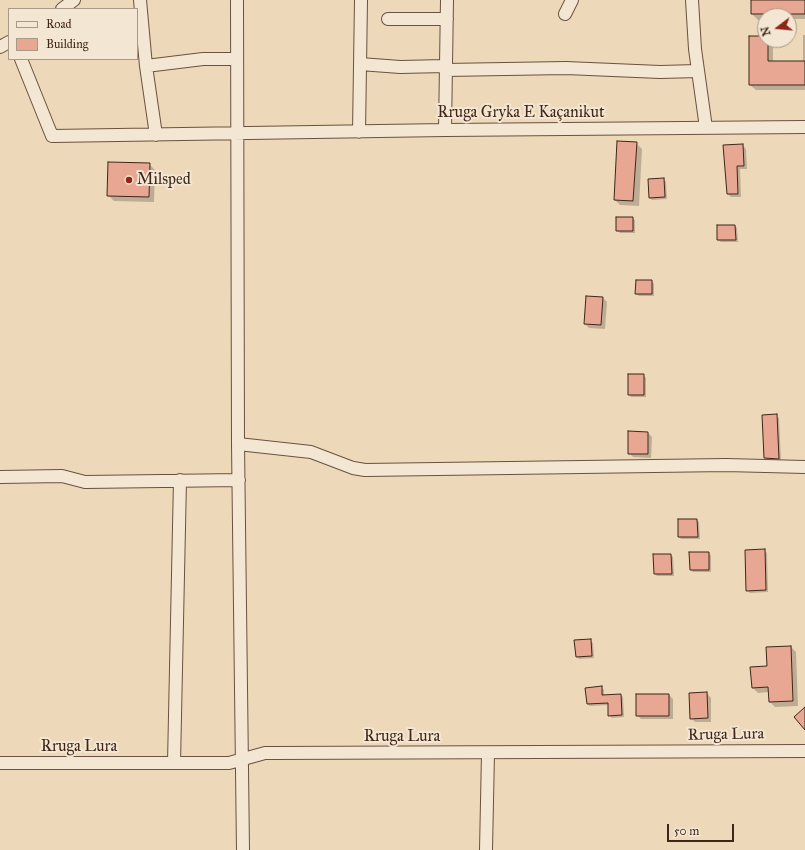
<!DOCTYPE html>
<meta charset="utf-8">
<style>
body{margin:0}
#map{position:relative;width:805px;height:850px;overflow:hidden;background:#edd8b9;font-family:"IM FELL Great Primer",serif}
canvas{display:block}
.legend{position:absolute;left:8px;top:8px;width:130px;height:52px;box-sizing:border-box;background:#f3e6d2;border:1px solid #ab9988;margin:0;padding:5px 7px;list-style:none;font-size:12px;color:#3f2618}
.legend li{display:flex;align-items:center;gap:8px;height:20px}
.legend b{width:20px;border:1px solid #ab9988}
.north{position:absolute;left:757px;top:8px;width:40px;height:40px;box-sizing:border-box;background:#f3e6d2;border:1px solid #ab9988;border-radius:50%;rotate:254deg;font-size:11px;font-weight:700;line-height:16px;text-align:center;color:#3f2618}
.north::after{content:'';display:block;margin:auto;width:14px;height:18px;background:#8f2418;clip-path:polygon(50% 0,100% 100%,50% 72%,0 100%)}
.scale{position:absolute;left:667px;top:824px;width:67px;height:18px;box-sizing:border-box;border:2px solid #3f2618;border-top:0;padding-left:5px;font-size:12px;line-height:14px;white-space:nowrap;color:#3f2618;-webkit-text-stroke:3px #f3e6d2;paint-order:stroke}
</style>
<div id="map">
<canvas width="805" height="850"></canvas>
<ul class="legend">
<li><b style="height:5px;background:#f3e6d2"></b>Road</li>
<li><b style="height:11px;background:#e7a792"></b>Building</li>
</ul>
<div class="north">N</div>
<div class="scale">50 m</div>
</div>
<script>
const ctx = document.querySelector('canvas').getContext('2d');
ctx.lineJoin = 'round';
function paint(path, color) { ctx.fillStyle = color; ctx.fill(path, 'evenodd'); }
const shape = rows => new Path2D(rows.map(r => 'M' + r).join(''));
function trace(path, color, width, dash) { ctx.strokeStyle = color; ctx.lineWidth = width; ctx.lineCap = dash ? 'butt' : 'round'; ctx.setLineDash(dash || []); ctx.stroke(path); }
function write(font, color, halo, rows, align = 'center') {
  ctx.font = font + ' "IM FELL Great Primer",serif'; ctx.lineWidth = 4; ctx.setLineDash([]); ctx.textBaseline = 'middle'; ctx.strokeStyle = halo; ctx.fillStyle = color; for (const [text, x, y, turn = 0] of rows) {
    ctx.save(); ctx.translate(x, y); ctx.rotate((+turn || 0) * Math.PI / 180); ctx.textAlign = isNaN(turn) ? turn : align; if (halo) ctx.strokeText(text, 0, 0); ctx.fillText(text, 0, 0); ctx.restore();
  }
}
const shadow = shape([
 [752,0,805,0,805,19,789,19,789,16,765,16,765,20,758,20,752,14],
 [803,35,805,35,805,90,756,90,750,85,765,37,765,40,770,40,773,42,773,62,803,62],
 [636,143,642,149,639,206,620,205,615,200],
 [742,145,746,149,747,169,740,169,741,197,731,197,728,194],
 [149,164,155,170,154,202,114,201,108,195],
 [664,179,666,182,667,199,652,200,650,198],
 [632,218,635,220,635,233,620,233,617,230],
 [718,226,735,226,737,228,738,242,721,242,718,240],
 [652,281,654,284,654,296,639,296,636,294],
 [587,297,603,298,607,302,605,329,589,328,585,324],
 [643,375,646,378,646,397,631,397,629,394],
 [776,416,779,418,781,461,768,461,765,458],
 [648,433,652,437,651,458,633,457,629,453],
 [697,520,699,522,700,539,681,539,679,537],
 [764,550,767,553,768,592,750,593,747,590],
 [709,553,711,556,711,572,693,572,691,570],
 [671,555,673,557,674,576,657,576,655,574],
 [590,640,593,643,594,658,579,659,577,657],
 [791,647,796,652,798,706,775,707,770,702,769,692,758,693,753,688,768,667],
 [601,687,604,690,604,696,621,695,623,697,624,717,612,718,609,715,609,705,590,706,588,704],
 [707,693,711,698,711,722,695,722,691,718],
 [669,695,673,699,673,719,641,719,637,715]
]);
const building = shape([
 [751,0,805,0,805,14,751,14,751,0],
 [749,36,765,36,765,40,768,40,768,61,805,61,805,85,749,85,749,36],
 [617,141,637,142,633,201,614,200,617,141],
 [743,144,744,166,737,166,738,194,727,194,723,145,743,144],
 [108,162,150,163,149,197,107,196,108,162],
 [664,178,665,197,649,198,648,179,664,178],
 [616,217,633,217,633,231,616,231,616,217],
 [717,225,735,225,736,240,717,240,717,225],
 [636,280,652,280,652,294,635,294,636,280],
 [586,296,603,297,601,325,584,324,586,296],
 [628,374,644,374,644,395,628,395,628,374],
 [777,414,779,459,764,458,762,415,777,414],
 [628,431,648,432,648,454,628,454,628,431],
 [678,519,697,519,698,537,678,537,678,519],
 [765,549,766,590,746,591,745,550,765,549],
 [689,552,709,552,709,570,690,570,689,552],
 [653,554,671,554,672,574,654,574,653,554],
 [591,639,592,656,576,657,574,640,591,639],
 [791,646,793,701,769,702,768,687,752,688,750,667,767,666,766,647,791,646],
 [602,686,602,695,621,694,622,715,608,716,608,703,587,704,585,688,602,686],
 [707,692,708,718,690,719,689,693,707,692],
 [636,694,669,694,669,716,636,716,636,694],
 [805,707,805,730,794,717,805,707]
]);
const minor = shape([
 [140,0,146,66,156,135],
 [237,0,238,444,243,850],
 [692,0,695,49,706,128],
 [62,9,74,0],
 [565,14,572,0],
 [388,19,447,19],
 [0,47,9,42],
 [21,59,52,136,445,130,805,127],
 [360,64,400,67,445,66],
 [146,66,203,59,236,59],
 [445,70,566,68,660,72,698,71],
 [445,130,447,0],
 [359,132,361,0],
 [238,444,311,452,353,468,365,470,726,465,805,467],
 [0,477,62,476,85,482,239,480],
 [0,763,229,763,265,753,274,753,805,751],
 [174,763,180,480],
 [486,850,488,753]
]);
const markers = [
 [129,180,4,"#8f2418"]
];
const streetNames = [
 ["Rruga Gryka E Kaçanikut",521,113],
 ["Rruga Lura",726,735,-1],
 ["Rruga Lura",402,737],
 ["Rruga Lura",79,747]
];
const poiNames = [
 ["Milsped",137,180]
];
paint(shadow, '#0003');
paint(building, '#e7a792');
trace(building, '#3f2618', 1);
trace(minor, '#6a5240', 14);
trace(minor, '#f3e6d2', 12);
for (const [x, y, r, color] of markers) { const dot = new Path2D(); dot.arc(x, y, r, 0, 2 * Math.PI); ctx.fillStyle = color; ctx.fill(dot); trace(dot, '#f3e6d2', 1.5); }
write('16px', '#3f2618', '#f3e6d2', streetNames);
write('16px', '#3f2618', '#f3e6d2', poiNames, 'left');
</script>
